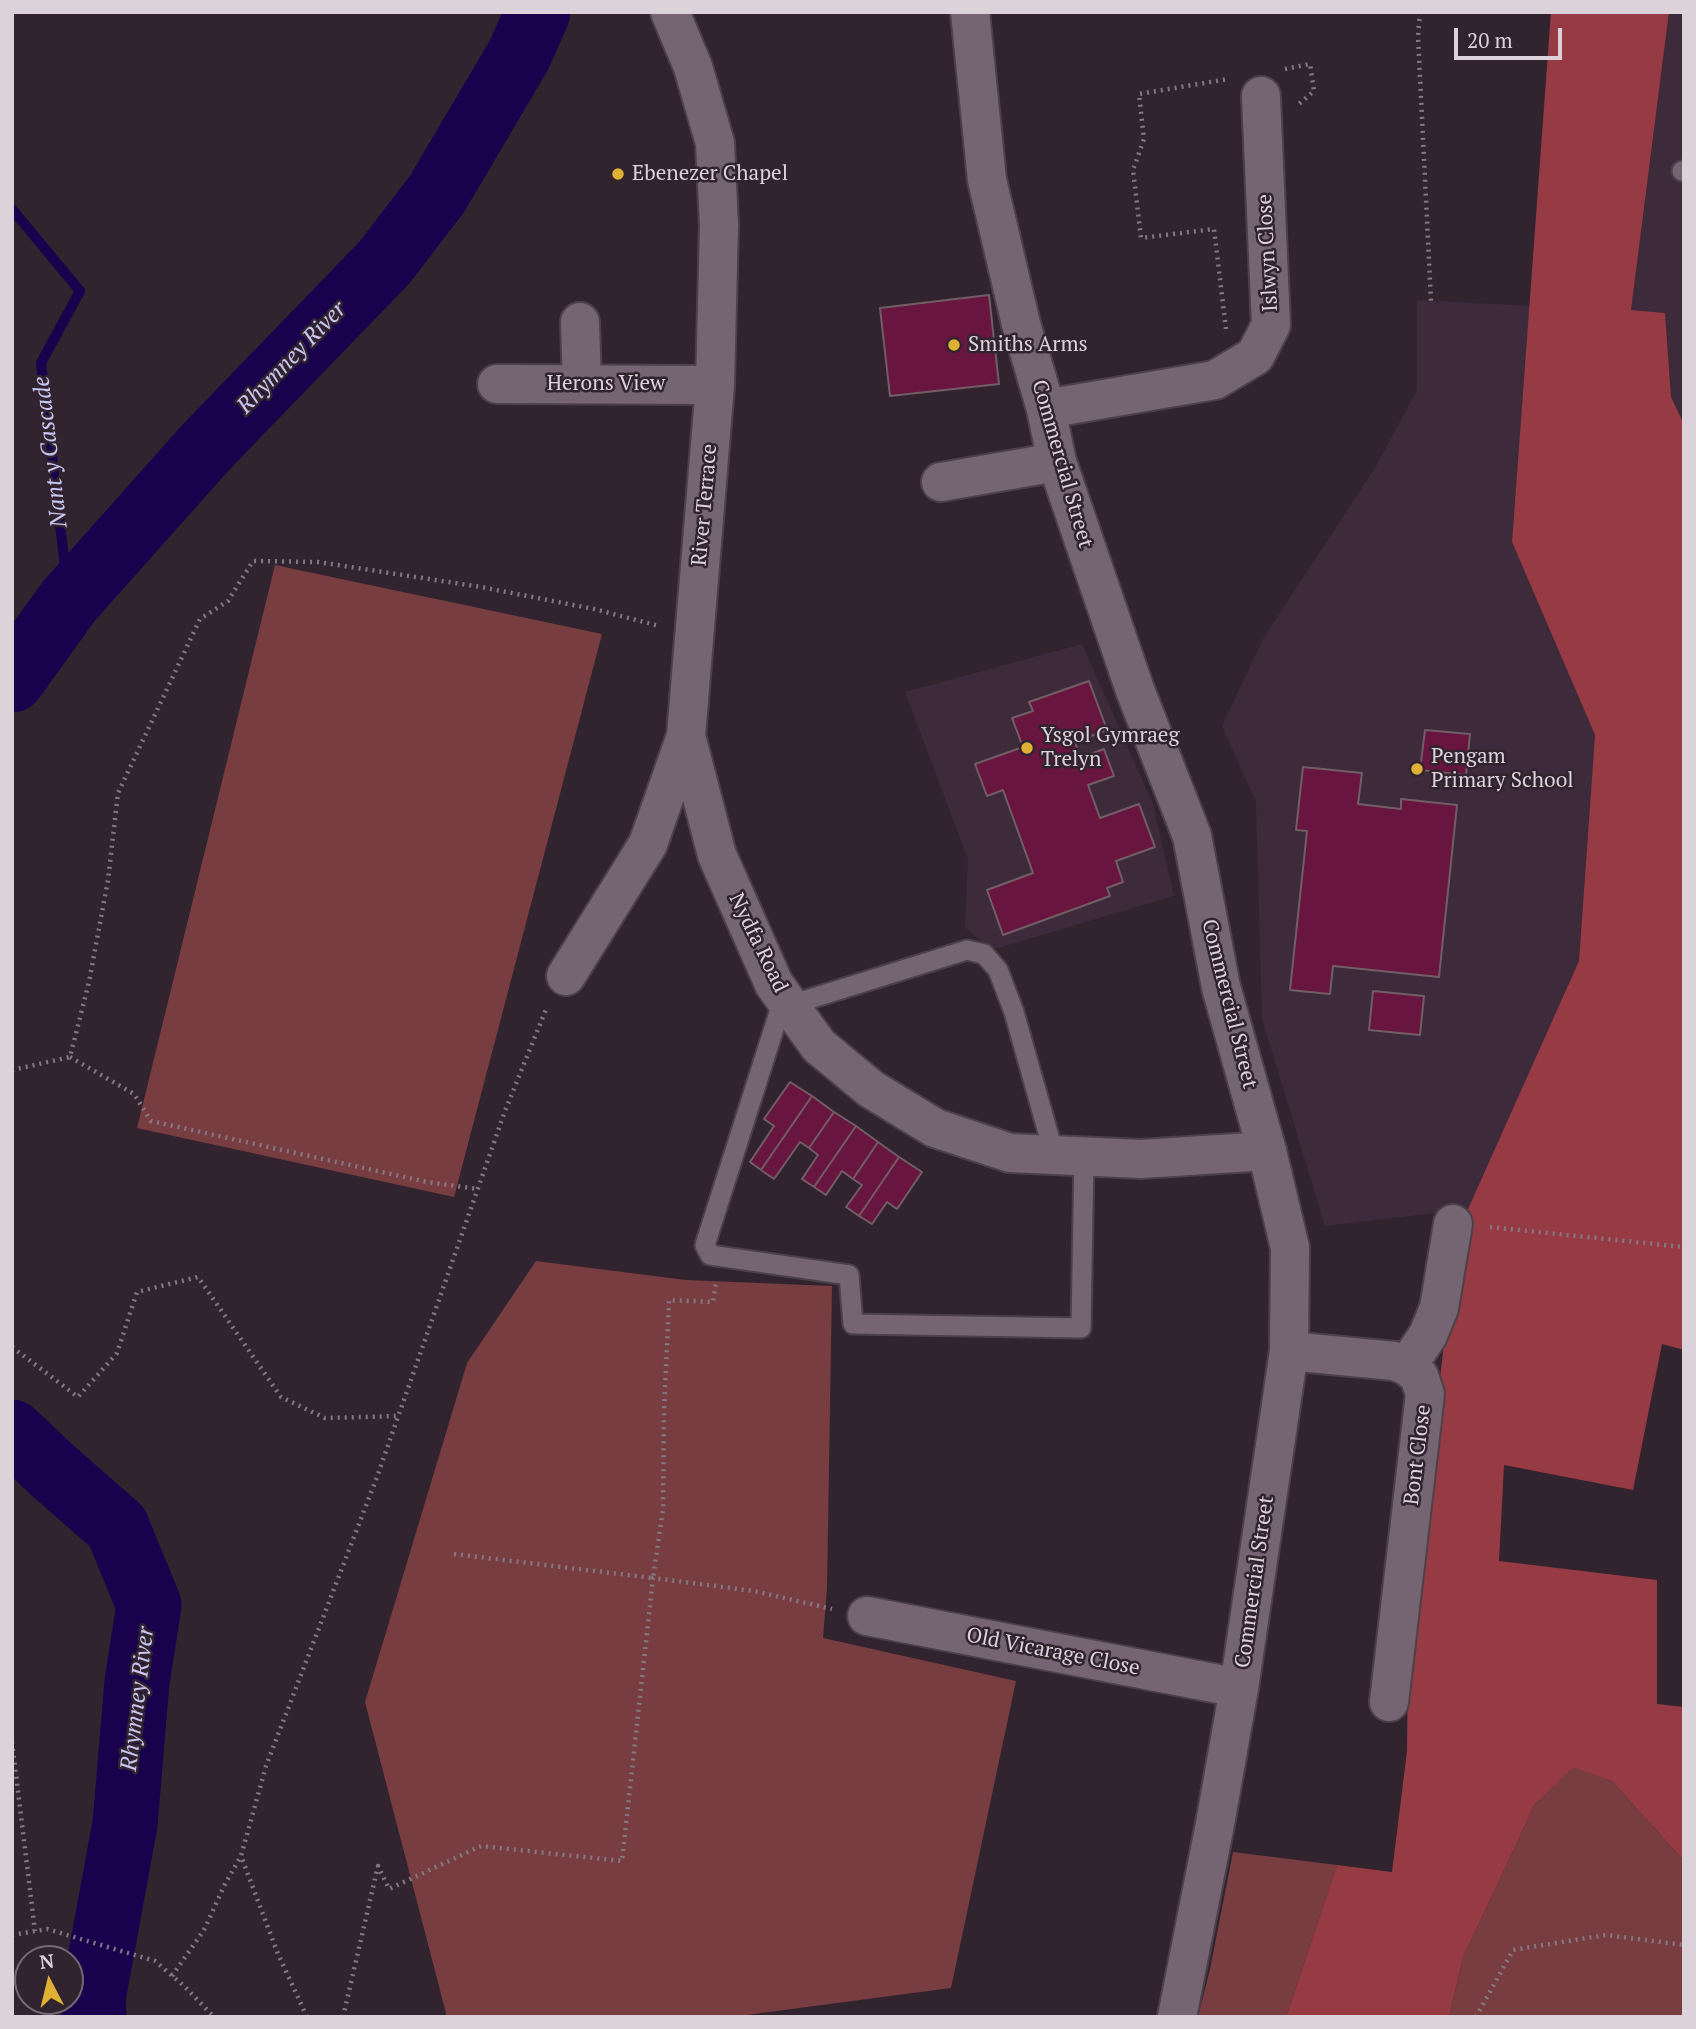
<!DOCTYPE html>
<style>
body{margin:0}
#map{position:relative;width:1696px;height:2029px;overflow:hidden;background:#31242f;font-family:"PT Serif",serif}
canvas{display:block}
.frame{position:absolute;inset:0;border:14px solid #dcd3da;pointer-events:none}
.north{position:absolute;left:14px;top:1945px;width:70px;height:70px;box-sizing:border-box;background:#31242f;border:2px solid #756a73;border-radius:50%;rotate:353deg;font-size:19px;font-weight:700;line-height:28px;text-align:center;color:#dcd3da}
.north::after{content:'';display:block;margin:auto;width:24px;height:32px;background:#dfb034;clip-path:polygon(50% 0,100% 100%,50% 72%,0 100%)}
.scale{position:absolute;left:1454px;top:28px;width:108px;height:32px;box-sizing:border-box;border:4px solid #dcd3da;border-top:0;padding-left:9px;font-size:21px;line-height:24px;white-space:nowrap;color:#dcd3da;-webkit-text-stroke:5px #31242f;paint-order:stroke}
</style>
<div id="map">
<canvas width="1696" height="2029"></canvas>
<div class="frame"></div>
<div class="north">N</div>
<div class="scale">20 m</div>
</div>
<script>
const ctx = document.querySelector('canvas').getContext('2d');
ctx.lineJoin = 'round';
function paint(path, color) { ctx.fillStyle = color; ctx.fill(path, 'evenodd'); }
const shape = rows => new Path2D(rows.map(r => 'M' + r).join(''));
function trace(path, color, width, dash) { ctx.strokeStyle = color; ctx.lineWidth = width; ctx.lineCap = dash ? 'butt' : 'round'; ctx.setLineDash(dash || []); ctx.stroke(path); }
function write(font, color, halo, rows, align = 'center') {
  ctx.font = font + ' "PT Serif",serif'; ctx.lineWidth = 5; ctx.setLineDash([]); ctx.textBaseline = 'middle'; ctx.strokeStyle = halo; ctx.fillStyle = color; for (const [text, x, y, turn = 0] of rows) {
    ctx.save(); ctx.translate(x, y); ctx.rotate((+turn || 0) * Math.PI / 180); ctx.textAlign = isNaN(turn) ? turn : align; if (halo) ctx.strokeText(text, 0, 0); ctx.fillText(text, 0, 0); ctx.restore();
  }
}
const built = shape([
 [1669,12,1684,12,1684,424,1671,397,1665,314,1631,310],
 [1417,300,1530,306,1512,542,1595,735,1579,961,1468,1209,1325,1226,1262,1019,1256,802,1222,726,1263,639,1376,466,1417,390],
 [1082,644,1153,804,1174,896,991,950,965,927,968,859,905,692]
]);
const green = shape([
 [275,565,602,634,454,1197,137,1128],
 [536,1261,686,1280,832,1286,827,1588,823,1638,1016,1681,951,1988,731,2017,447,2017,365,1702,467,1363],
 [1573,1766,1612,1781,1684,1861,1684,2017,1449,2017,1463,1958,1535,1804],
 [1233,1852,1337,1865,1286,2017,1198,2017,1210,1969]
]);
const forest = shape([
 [1551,12,1669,12,1631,310,1665,313,1671,397,1684,424,1684,1350,1662,1344,1633,1490,1504,1465,1499,1561,1657,1580,1657,1704,1684,1707,1684,1861,1612,1781,1573,1767,1535,1804,1463,1958,1449,2017,1286,2017,1337,1865,1392,1872,1407,1751,1408,1654,1445,1335,1468,1209,1579,961,1595,735,1512,542]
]);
const stream = shape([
 [12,209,80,291,41,363,69,601]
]);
const river = shape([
 [12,680,69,601,207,446,384,263,437,194,519,55,538,12],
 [12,1432,51,1469,117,1527,149,1605,137,1682,125,1824,93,1998,94,2017]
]);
const building = shape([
 [989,295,999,384,890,396,880,308,989,295],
 [1089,681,1107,730,1075,742,1080,758,1104,749,1114,776,1088,785,1100,818,1139,804,1155,847,1116,861,1123,882,1107,888,1110,896,1003,935,987,890,1033,873,1003,790,987,796,975,764,1023,747,1012,718,1033,711,1029,702,1089,681],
 [1425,730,1470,734,1466,775,1420,770,1425,730],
 [1303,767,1362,773,1358,804,1401,809,1401,799,1457,805,1439,977,1333,966,1330,994,1290,990,1307,831,1296,830,1303,767],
 [1373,991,1424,996,1420,1035,1369,1030,1373,991],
 [790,1082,812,1096,761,1170,750,1162,774,1126,764,1119,790,1082],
 [812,1096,834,1112,809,1148,800,1142,774,1179,761,1170,812,1096],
 [834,1112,856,1126,814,1187,802,1179,818,1155,809,1148,834,1112],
 [856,1126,878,1142,853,1179,842,1171,826,1195,814,1187,856,1126],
 [878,1142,899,1157,859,1216,846,1207,862,1185,853,1179,878,1142],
 [899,1157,922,1172,897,1209,887,1202,872,1224,859,1216,899,1157]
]);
const path = shape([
 [1420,12,1418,36,1431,301],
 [1285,69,1310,64,1314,91,1299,104],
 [1226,329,1214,229,1141,238,1133,170,1144,139,1139,94,1228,79],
 [70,1057,134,1094,151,1121,427,1182,478,1189],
 [12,1070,70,1057,89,982,108,880,118,793,200,619,228,601,253,561,318,562,481,587,594,609,659,626],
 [1490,1227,1684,1247],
 [12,1347,78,1397,117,1353,137,1292,198,1277,281,1397,325,1418,398,1416],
 [454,1554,653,1578,663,1509,664,1412,669,1300,713,1302,716,1283],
 [12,1742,35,1931],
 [12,1935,47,1929,155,1961,184,1986,214,2017],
 [172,1976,204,1930,225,1884,241,1856],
 [307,2017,278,1954,241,1856,266,1766,377,1477,505,1111,547,1007],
 [343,2017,378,1866,389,1889,481,1846,622,1861,653,1578,754,1591,832,1609],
 [1476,2017,1513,1950,1606,1935,1684,1945]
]);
const lane = shape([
 [1682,171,1684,171],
 [784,997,705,1245,710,1255,849,1275,853,1324,1081,1328,1084,1156],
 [790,1005,967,950,984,954,998,970,1014,1012,1054,1154]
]);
const street = shape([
 [580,322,582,384],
 [497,384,715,385],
 [1046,409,1215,380,1255,356,1271,325,1261,96],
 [941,482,1057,462],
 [686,736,717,855,774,984,819,1046,871,1089,935,1128,1010,1153,1141,1159,1267,1151],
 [566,976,648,844,686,736,715,385,719,225,715,143,693,67,670,12],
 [1289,1351,1394,1361,1407,1366],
 [867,1616,1239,1688],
 [1389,1702,1425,1394,1419,1376,1407,1366,1428,1335,1439,1308,1453,1224]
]);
const secondary = shape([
 [970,12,987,180,1021,324,1046,409,1057,462,1135,690,1192,836,1221,987,1267,1151,1290,1248,1289,1351,1239,1688,1215,1824,1177,2017]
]);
const markers = [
 [618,174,7,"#dfb034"],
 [954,345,7,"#dfb034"],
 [1027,748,7,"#dfb034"],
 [1417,769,7,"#dfb034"]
];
const poiNames = [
 ["Ebenezer Chapel",632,174],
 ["Smiths Arms",968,345],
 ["Ysgol Gymraeg",1041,736],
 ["Trelyn",1041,760],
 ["Pengam",1431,757],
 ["Primary School",1431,781]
];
const streetNames = [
 ["Islwyn Close",1268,253,-93],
 ["Herons View",606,384],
 ["Commercial Street",1062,464,74],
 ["River Terrace",705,505,-85],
 ["Nydfa Road",758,943,64],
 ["Commercial Street",1229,1004,76],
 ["Bont Close",1418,1455,-83],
 ["Commercial Street",1255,1582,-82],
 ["Old Vicarage Close",1053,1652,11]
];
const waterNames = [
 ["Rhymney River",292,358,-46],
 ["Nant y Cascade",51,452,-97],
 ["Rhymney River",138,1699,-83]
];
paint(built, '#3d2a3a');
paint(green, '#773d40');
paint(forest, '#963b43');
trace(stream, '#19014d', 10);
trace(river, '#19014d', 65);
paint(building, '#68153f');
trace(building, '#715e65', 2);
trace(lane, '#4c404a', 23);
trace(street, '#4c404a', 42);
trace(secondary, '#4c404a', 42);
trace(path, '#847982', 4.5, [2, 5]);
trace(lane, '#756572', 19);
trace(street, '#756572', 38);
trace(secondary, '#756572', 38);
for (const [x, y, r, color] of markers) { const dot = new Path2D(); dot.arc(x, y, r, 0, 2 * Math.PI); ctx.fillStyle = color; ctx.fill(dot); trace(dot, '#31242f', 2.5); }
write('21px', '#dcd3da', '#31242f', poiNames, 'left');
write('21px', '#dcd3da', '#31242f', streetNames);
write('italic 23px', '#c8c7f3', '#31242f', waterNames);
</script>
